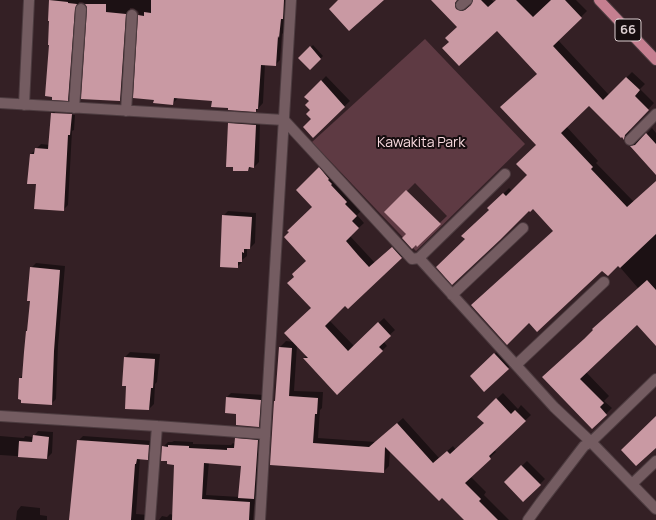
<!DOCTYPE html>
<style>
body{margin:0}
canvas{display:block;background:#342025}
</style>
<canvas width="656" height="520"></canvas>
<script>
const ctx = document.querySelector('canvas').getContext('2d');
ctx.lineJoin = 'round';
function paint(path, color) { ctx.fillStyle = color; ctx.fill(path, 'evenodd'); }
const shape = rows => new Path2D(rows.map(r => 'M' + r).join(''));
function trace(path, color, width, dash) { ctx.strokeStyle = color; ctx.lineWidth = width; ctx.lineCap = dash ? 'butt' : 'round'; ctx.setLineDash(dash || []); ctx.stroke(path); }
function write(font, color, halo, rows, align = 'center') {
  ctx.font = font + ' Manrope,sans-serif'; ctx.lineWidth = 4; ctx.setLineDash([]); ctx.textBaseline = 'middle'; ctx.strokeStyle = halo; ctx.fillStyle = color; for (const [text, x, y, turn = 0] of rows) {
    ctx.save(); ctx.translate(x, y); ctx.rotate((+turn || 0) * Math.PI / 180); ctx.textAlign = isNaN(turn) ? turn : align; if (halo) ctx.strokeText(text, 0, 0); ctx.fillText(text, 0, 0); ctx.restore();
  }
}
const green = shape([
 [425,39,525,144,416,251,312,142]
]);
const shadow = shape([
 [50,0,288,0,284,32,282,34,280,60,275,65,265,64,263,103,256,111,230,107,213,101,178,98,173,103,138,11,133,8,130,8,125,95,120,100,88,5,82,2,79,2,73,94,68,100,51,20,49,20],
 [432,0,460,0,464,5,468,6,472,5,474,0,492,0,494,2,497,0,576,0,587,11,558,40,609,95,632,72,645,84,640,89,654,103,631,128,629,133,624,138,589,105,566,126,598,161,596,163,634,202,656,182,656,344,637,324,586,372,609,396,604,401,612,408,592,428,544,377,588,336,638,288,618,265,554,230,533,208,466,239,490,209,489,208,509,188,512,191,528,175,537,145,538,73,497,30,450,41,458,27],
 [313,45,323,56,310,69,299,58],
 [326,76,350,101,313,136,310,101,306,97],
 [57,108,76,110,76,113,55,112,55,114,75,115,74,130,72,131,68,205,63,210,37,184,31,154,41,144,50,145,52,113],
 [234,118,260,120,259,162,254,167,252,167,248,170,229,124],
 [652,128,656,133,656,173,631,146,637,141,642,139],
 [324,163,362,210,357,215,364,223,350,236,363,250,375,263,398,243,407,252,348,307,345,305,329,320,354,346,384,318,395,330,383,341,387,346,337,394,304,358,307,355,297,345,294,391,323,392,322,408,320,410,318,438,376,442,403,418,439,458,453,446,456,450,485,423,478,417,503,393,518,409,521,405,531,415,494,450,496,452,470,476,486,492,484,495,509,520,465,520,442,497,390,450,389,466,383,472,281,464,275,401,276,400,280,347,286,341,294,342,312,308,295,277,307,261,313,207,297,190],
 [415,183,447,216,417,245,407,234,386,212],
 [228,211,256,213,255,243,250,248,247,248,247,256,242,260,242,262,237,267,223,216],
 [36,263,65,266,58,346,56,399,51,404,20,378,23,375,31,300,31,268],
 [500,349,513,363,484,391,471,376],
 [130,352,160,354,157,382,155,384,154,404,149,409,127,385,125,357],
 [231,393,265,395,263,421,259,426,237,413,227,397],
 [38,431,53,432,52,453,47,458,0,455,0,436,24,438,25,436,33,437],
 [241,434,263,435,259,493,255,497,253,520,159,520,162,516,167,517,170,514,173,515,175,464,163,447,168,442,172,442,174,441,193,442,193,444,231,445,233,443,235,444,236,439],
 [209,462,242,465,240,497,206,495],
 [83,436,154,441,153,454,148,459,140,458,136,514,148,515,151,520,80,520,78,441],
 [527,461,545,479,523,501,505,482],
 [21,506,40,508,40,515,47,516,47,520,16,520,17,511]
]);
const building = shape([
 [49,0,68,2,68,3,77,4,75,9,68,101,52,100,52,97,45,96,49,45,48,45,49,21,48,21],
 [151,0,284,0,283,19,281,19,279,38,278,36,276,66,261,65,258,109,256,109,256,112,228,110,228,108,211,107,212,101,174,98,173,105,153,103,154,100,133,98,138,15,144,16,144,12,151,13],
 [338,0,384,0,349,31,329,9],
 [431,0,457,0,455,3,455,6,456,9,462,11,465,10,471,5,473,0,481,0,488,7,496,0,516,0,533,17,551,0,565,0,582,18,553,46,603,100,626,77,640,90,635,96,649,110,625,135,624,140,622,137,621,138,589,106,561,133,593,167,591,169,627,207,656,181,656,234,620,268,618,266,608,276,602,271,537,332,529,323,507,345,471,305,553,231,533,209,530,212,529,211,500,240,452,285,436,267,465,239,461,236,489,210,487,208,503,193,506,196,527,175,516,164,536,145,500,107,537,74,497,31,459,66,442,48,449,42,445,38,457,27],
 [85,4,106,4,106,12,126,14,120,101,81,99,87,9,87,7],
 [310,46,321,59,310,70,298,58],
 [321,80,345,107,313,138,303,127,311,119,306,114,310,110,305,105,309,101,304,97],
 [51,113,72,114,70,135,68,135,64,211,34,209,36,184,27,184,30,154,34,154,35,148,48,149],
 [228,123,256,125,254,168,249,167,248,171,233,171,233,167,226,167],
 [646,133,656,144,656,175,630,146,635,145],
 [319,167,329,179,328,180,332,184,331,185,347,202,345,204,357,216,352,221,359,228,346,241,358,255,369,267,392,247,402,258,348,309,345,306,325,326,348,351,378,322,391,336,379,347,383,351,337,395,303,358,308,358,284,333,311,308,287,283,294,277,292,274,306,261,284,237,289,232,287,231,312,207,296,190],
 [406,190,441,224,417,247,416,245,412,249,402,238,406,234,384,212],
 [222,215,252,217,250,249,244,249,244,253,242,252,242,262,238,262,238,268,220,267],
 [30,267,60,270,54,351,52,405,21,403,21,400,18,399,19,378,22,378,24,352,26,331,27,331,30,301,27,301],
 [647,280,656,290,656,346,637,325,580,379,604,403,600,407,607,415,592,429,542,377,584,339,593,330,592,329],
 [279,347,292,348,289,396,318,398,317,414,315,414,313,443,369,447,397,423,433,463,447,451,450,454,484,423,477,417,496,398,511,414,515,410,526,421,489,456,491,459,465,483,481,499,479,501,498,520,464,520,442,498,439,501,385,447,384,473,270,465,274,401,275,401],
 [494,353,509,369,484,392,470,376],
 [124,357,155,359,153,388,151,388,149,410,125,409,126,386,122,386],
 [226,397,261,400,259,427,236,425,236,414,225,413],
 [656,416,656,448,636,466,621,450],
 [33,435,49,437,47,459,18,457,19,441,32,442],
 [235,438,258,440,254,499,238,498,241,466,204,463,202,499,250,502,249,520,172,520,174,465,167,464,167,461,161,461,162,446,168,447,168,445,189,446,189,448,227,450,227,448,234,448],
 [77,440,149,445,148,460,137,459,136,464,135,464,131,520,69,520],
 [521,465,541,485,523,502,504,482]
]);
const street = shape([
 [461,5,467,0],
 [0,103,284,120,412,259,419,258,554,407,591,442,656,509],
 [24,105,29,0],
 [74,108,81,9],
 [126,111,132,15],
 [630,140,656,114],
 [419,258,505,174],
 [452,295,523,228],
 [516,365,604,282],
 [0,416,157,426,265,434],
 [632,484,656,461],
 [150,520,157,426],
 [260,520,291,0],
 [528,520,541,502,584,446,591,442,656,379]
]);
const primary = shape([
 [599,0,656,60]
]);
const shields = [
 [628,30,26]
];
const shieldNames = [
 ["66",628,30]
];
const parkNames = [
 ["Kawakita Park",421,143]
];
paint(green, '#5e3a43');
paint(shadow, '#0007');
paint(building, '#c999a3');
trace(street, '#4d3c40', 12);
trace(primary, '#4d3c40', 12);
trace(street, '#745c61', 10);
trace(primary, '#c57f90', 10);
for (const [x, y, w] of shields) { const box = new Path2D(); box.roundRect(x - w / 2, y - 11, w, 22, 3); ctx.fillStyle = '#160d0f'; ctx.fill(box); trace(box, '#dcced0', 1); }
write('bold 13px', '#dcced0', null, shieldNames);
write('14px', '#f9dadf', '#160d0f', parkNames);
</script>
